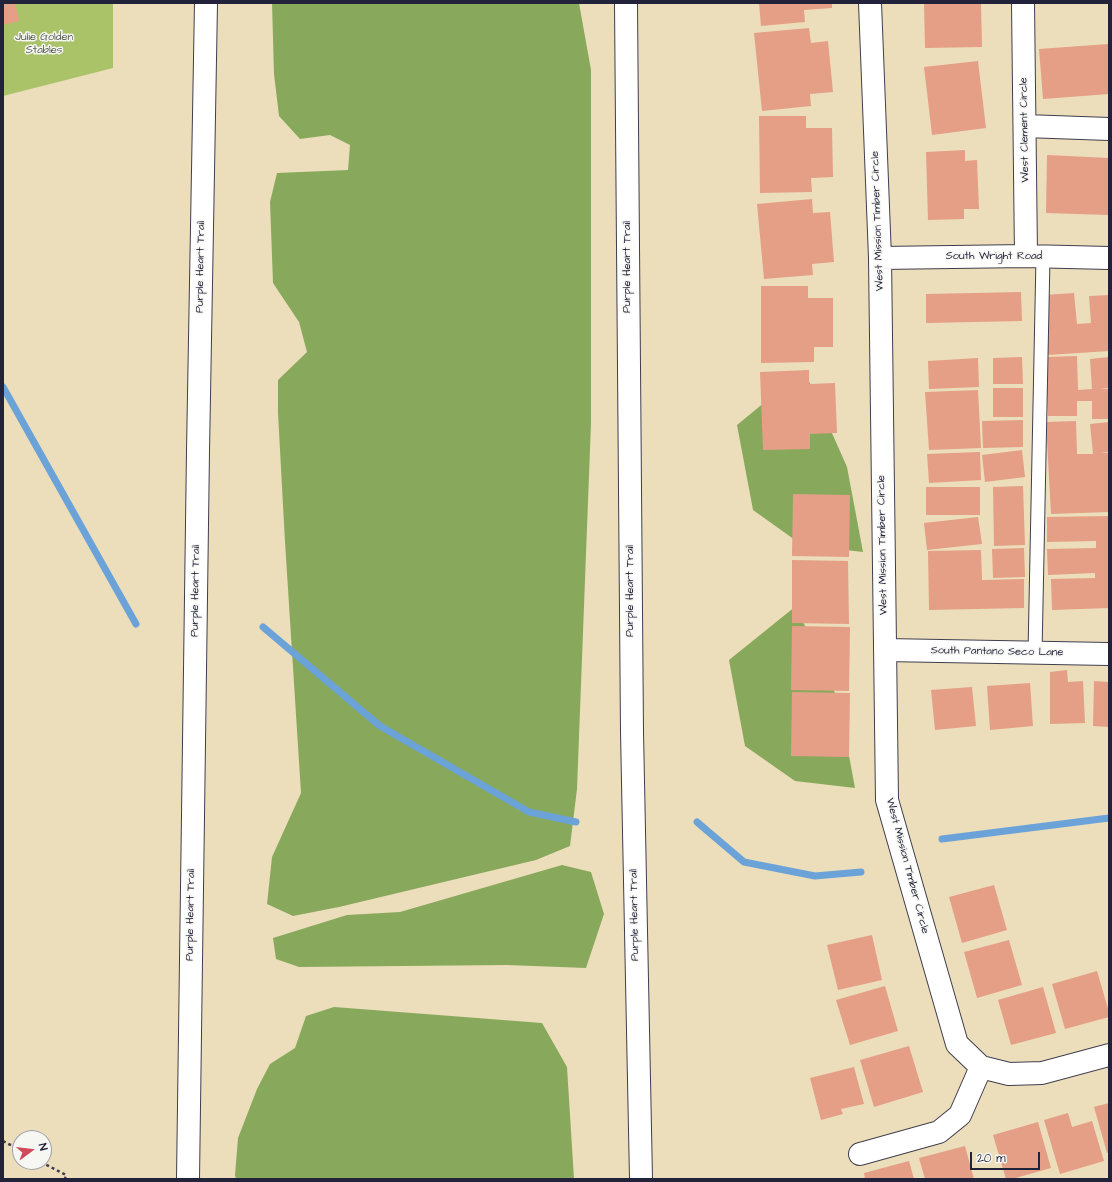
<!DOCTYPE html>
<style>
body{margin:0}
#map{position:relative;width:1112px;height:1182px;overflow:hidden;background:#ecdebb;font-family:"Architects Daughter",sans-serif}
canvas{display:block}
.frame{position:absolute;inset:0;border:4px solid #22223b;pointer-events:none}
.north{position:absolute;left:12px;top:1130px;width:40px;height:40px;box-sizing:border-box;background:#f6f6f2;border:1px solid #a1a1a9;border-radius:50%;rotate:75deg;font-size:11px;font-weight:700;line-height:16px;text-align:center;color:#22223b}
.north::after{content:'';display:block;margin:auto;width:14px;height:18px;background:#d1495b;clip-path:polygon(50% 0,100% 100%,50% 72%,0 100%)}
.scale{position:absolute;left:970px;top:1152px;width:70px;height:18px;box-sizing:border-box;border:2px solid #22223b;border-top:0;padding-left:5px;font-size:12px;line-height:14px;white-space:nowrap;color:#22223b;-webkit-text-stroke:3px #f6f6f2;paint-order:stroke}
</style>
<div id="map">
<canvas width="1112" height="1182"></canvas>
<div class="frame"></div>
<div class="north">N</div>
<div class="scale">20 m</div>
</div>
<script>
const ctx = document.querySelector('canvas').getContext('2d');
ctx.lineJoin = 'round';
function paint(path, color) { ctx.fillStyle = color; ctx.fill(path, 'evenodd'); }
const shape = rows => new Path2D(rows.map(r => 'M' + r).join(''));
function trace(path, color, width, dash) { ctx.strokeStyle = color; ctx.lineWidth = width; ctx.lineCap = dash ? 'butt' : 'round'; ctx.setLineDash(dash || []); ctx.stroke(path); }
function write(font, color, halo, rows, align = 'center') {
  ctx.font = font + ' "Architects Daughter",sans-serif'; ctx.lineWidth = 3; ctx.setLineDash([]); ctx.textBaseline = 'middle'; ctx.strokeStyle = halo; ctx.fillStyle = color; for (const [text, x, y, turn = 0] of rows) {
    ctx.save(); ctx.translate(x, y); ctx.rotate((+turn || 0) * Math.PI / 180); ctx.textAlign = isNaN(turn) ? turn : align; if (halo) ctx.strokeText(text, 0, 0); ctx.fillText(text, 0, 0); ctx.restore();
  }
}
const green = shape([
 [3,3,113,3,113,68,3,96]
]);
const forest = shape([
 [272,3,579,3,591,70,591,423,577,789,570,846,536,860,339,907,293,916,267,904,272,857,301,793,285,542,278,413,278,380,307,352,299,322,273,283,270,202,277,173,348,170,350,145,330,135,300,139,279,116,274,74],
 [804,370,847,467,863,552,802,545,753,510,737,425],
 [796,606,839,702,855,788,795,781,745,746,729,660],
 [562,865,591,872,604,914,586,968,507,965,299,967,276,959,273,938,347,915,400,912],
 [334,1007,542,1023,567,1067,574,1179,236,1179,235,1175,238,1138,257,1089,270,1064,295,1048,306,1016]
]);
const stream = shape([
 [3,387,136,624],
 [263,627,380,726,529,812,576,822],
 [697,822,744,862,815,876,861,872],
 [942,839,1109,818]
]);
const building = shape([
 [3,3,15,3,19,21,3,25],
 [759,3,832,3,832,8,804,10,805,22,761,26],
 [924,3,981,3,982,47,925,48],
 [809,28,811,43,828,41,833,92,810,94,811,106,762,111,754,33],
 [1108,44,1109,94,1043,99,1039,49],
 [978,61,986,128,932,135,924,67],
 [759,116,806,116,806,128,832,128,833,177,811,178,812,192,760,193],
 [965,150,965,161,977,160,979,209,964,209,964,219,928,220,926,152],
 [1047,155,1109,158,1109,215,1046,213],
 [812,199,813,213,830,212,834,262,812,264,813,275,764,279,757,204],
 [761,286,808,286,808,298,833,298,833,347,814,347,814,362,761,363],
 [1021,292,1022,321,926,323,926,294],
 [1074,293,1077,324,1091,323,1089,296,1109,295,1109,351,1048,355,1044,295],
 [1077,356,1078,390,1092,389,1090,359,1109,357,1109,388,1099,389,1109,389,1109,419,1092,419,1092,401,1077,401,1077,416,1048,416,1046,357],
 [1022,357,1023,384,993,384,993,358],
 [978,358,979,387,929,389,928,361],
 [809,370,809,384,835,383,837,433,810,434,810,449,763,450,760,372],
 [993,388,1023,388,1023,417,993,417],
 [978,390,981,448,929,450,925,392],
 [1023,420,1023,447,983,448,982,421],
 [1076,421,1077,454,1093,454,1090,424,1109,422,1109,452,1101,453,1109,453,1109,512,1051,514,1046,422],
 [1022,450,1025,477,985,482,982,455],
 [980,452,981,480,929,483,927,454],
 [1023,486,1025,545,994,546,993,487],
 [926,487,980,487,980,515,926,515],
 [793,494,850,495,849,557,792,556],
 [1109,516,1109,608,1052,610,1051,579,1095,578,1095,573,1048,575,1047,549,1096,548,1096,541,1047,542,1047,517],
 [978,517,982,544,927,550,924,523],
 [1024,548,1025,577,993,578,992,549],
 [981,550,982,580,1024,579,1024,608,929,610,928,551],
 [792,560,848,561,849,624,792,623],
 [792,626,850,627,849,691,791,690],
 [1067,670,1068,682,1083,681,1085,723,1050,724,1050,672],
 [1094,681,1109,682,1109,727,1093,726],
 [1030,683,1033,726,990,730,987,686],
 [972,687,976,726,935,730,931,690],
 [792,692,850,693,849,757,791,756],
 [994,885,1007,930,962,943,949,897],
 [872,935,882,980,838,990,827,945],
 [1009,940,1022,985,977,998,964,952],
 [1097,971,1109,1012,1109,1017,1065,1029,1052,984],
 [885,986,898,1031,850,1045,836,1000],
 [1043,987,1056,1033,1011,1045,998,1000],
 [909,1046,923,1092,874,1107,860,1060],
 [854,1067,864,1104,841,1109,843,1114,821,1120,810,1078],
 [1109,1103,1109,1152,1107,1153,1094,1107],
 [1068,1113,1072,1127,1092,1121,1104,1161,1060,1174,1044,1120],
 [1038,1122,1051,1168,1012,1179,1006,1179,993,1135],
 [965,1146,974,1179,925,1179,919,1158],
 [909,1161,914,1179,865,1179,864,1173]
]);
const path = shape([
 [3,1141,20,1150],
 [41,1162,66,1175,65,1179]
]);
const lane = shape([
 [1035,653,1043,257]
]);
const street = shape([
 [870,3,880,258,887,800,957,1044,981,1067,1009,1074,1042,1073,1109,1055],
 [1023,3,1026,256],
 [1025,126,1109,129],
 [880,258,1026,256,1109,258],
 [885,650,1109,654],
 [860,1154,939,1132,960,1115,981,1067]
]);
const highway = shape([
 [626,3,632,732,641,1179],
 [188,1179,198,451,206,3]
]);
const parkNames = [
 ["Julie Golden",44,38],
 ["Stables",44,51]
];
const streetNames = [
 ["West Clement Circle",1025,130,-91],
 ["West Mission Timber Circle",878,221,-92],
 ["South Wright Road",994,257],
 ["Purple Heart Trail",201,267,-89],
 ["Purple Heart Trail",628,267,-90],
 ["West Mission Timber Circle",883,545,-91],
 ["Purple Heart Trail",196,591,-89],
 ["Purple Heart Trail",631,591,-90],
 ["South Pantano Seco Lane",997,652,1],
 ["West Mission Timber Circle",907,866,75],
 ["Purple Heart Trail",191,915,-89],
 ["Purple Heart Trail",635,915,-91]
];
paint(green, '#abc368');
paint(forest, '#88a95c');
trace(stream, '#6ba3d9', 7);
paint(building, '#e49f86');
trace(lane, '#403e4e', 15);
trace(street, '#403e4e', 24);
trace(highway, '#403e4e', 24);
trace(path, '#403e4e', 2.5, [3, 3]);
trace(lane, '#fff', 13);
trace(street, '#fff', 22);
trace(highway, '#fff', 22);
write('11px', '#525a4b', '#f6f6f2', parkNames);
write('11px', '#22223b', '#f6f6f2', streetNames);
</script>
